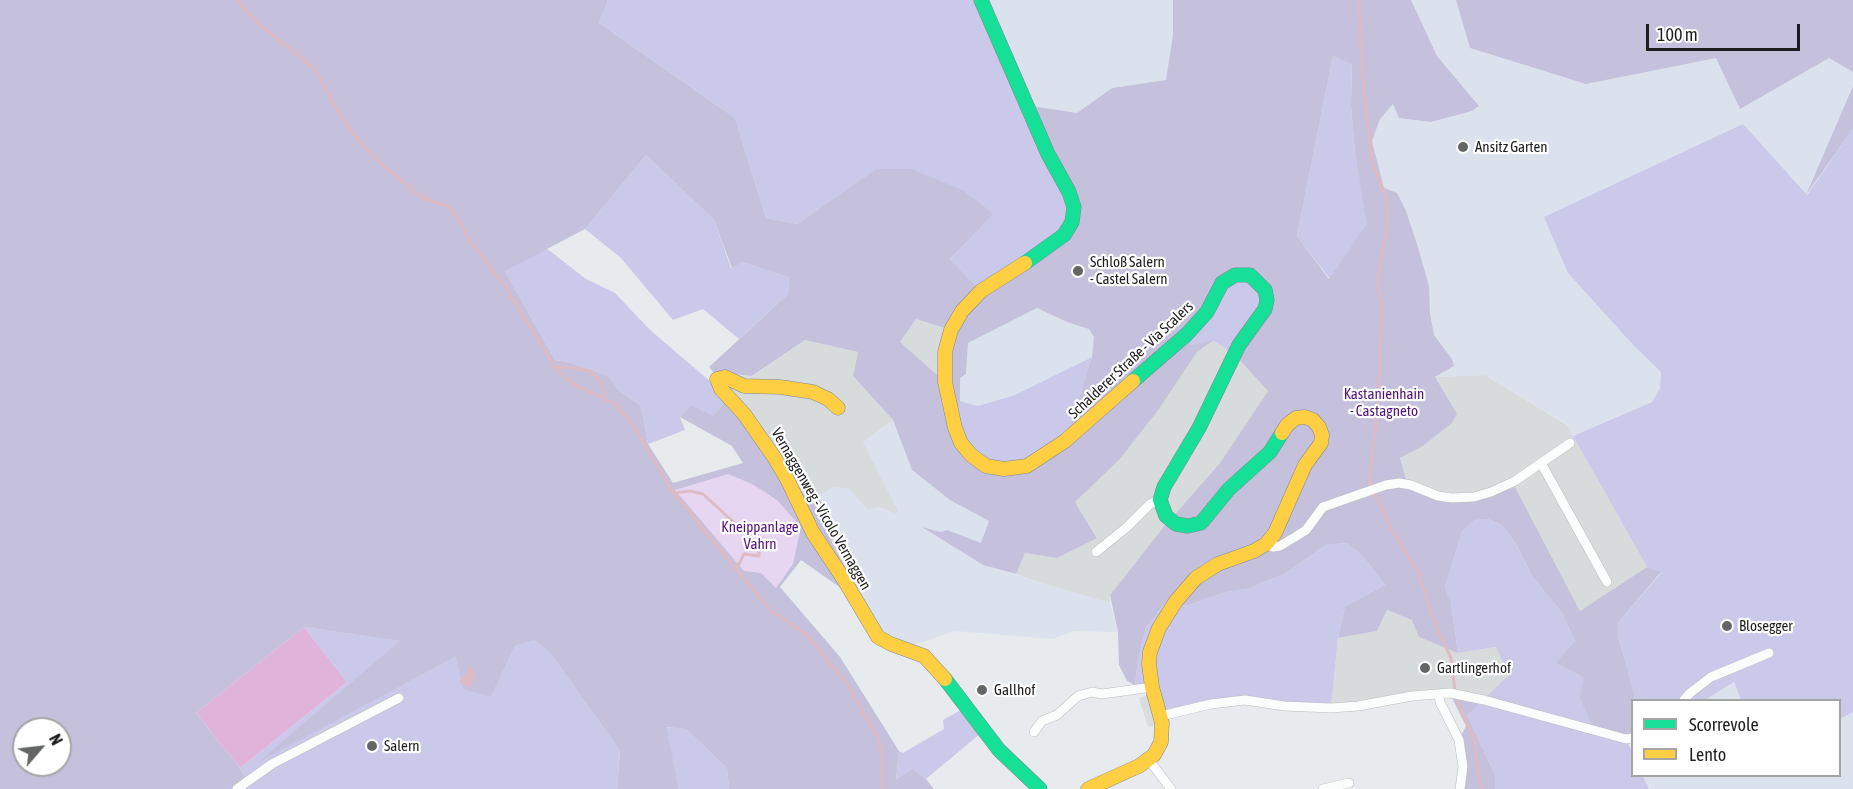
<!DOCTYPE html>
<meta charset="utf-8">
<style>
body{margin:0}
#map{position:relative;width:1853px;height:789px;overflow:hidden;background:#e7ebed;font-family:"Asap Condensed",sans-serif}
canvas{display:block}
.legend{position:absolute;left:1631px;top:699px;width:210px;height:78px;box-sizing:border-box;background:#fff;border:2px solid #a5a5a5;margin:0;padding:8px 10px;list-style:none;font-size:18px;color:#1e1e1e}
.legend li{display:flex;align-items:center;gap:12px;height:30px}
.legend b{width:30px;border:2px solid #a5a5a5}
.north{position:absolute;left:12px;top:717px;width:60px;height:60px;box-sizing:border-box;background:#fff;border:2px solid #a5a5a5;border-radius:50%;rotate:62deg;font-size:16px;font-weight:700;line-height:24px;text-align:center;color:#1e1e1e}
.north::after{content:'';display:block;margin:auto;width:21px;height:27px;background:#646666;clip-path:polygon(50% 0,100% 100%,50% 72%,0 100%)}
.scale{position:absolute;left:1646px;top:24px;width:154px;height:27px;box-sizing:border-box;border:3px solid #1e1e1e;border-top:0;padding-left:8px;font-size:18px;line-height:21px;white-space:nowrap;color:#1e1e1e;-webkit-text-stroke:4px #fff;paint-order:stroke}
</style>
<div id="map">
<canvas width="1853" height="789"></canvas>
<ul class="legend">
<li><b style="height:8px;background:#16e098"></b>Scorrevole</li>
<li><b style="height:8px;background:#ffcf43"></b>Lento</li>
</ul>
<div class="north">N</div>
<div class="scale">100 m</div>
</div>
<script>
const ctx = document.querySelector('canvas').getContext('2d');
ctx.lineJoin = 'round';
function paint(path, color) { ctx.fillStyle = color; ctx.fill(path, 'evenodd'); }
const shape = rows => new Path2D(rows.map(r => 'M' + r).join(''));
function trace(path, color, width, dash) { ctx.strokeStyle = color; ctx.lineWidth = width; ctx.lineCap = dash ? 'butt' : 'round'; ctx.setLineDash(dash || []); ctx.stroke(path); }
function write(font, color, halo, rows, align = 'center') {
  ctx.font = font + ' "Asap Condensed",sans-serif'; ctx.lineWidth = 4.5; ctx.setLineDash([]); ctx.textBaseline = 'middle'; ctx.strokeStyle = halo; ctx.fillStyle = color; for (const [text, x, y, turn = 0] of rows) {
    ctx.save(); ctx.translate(x, y); ctx.rotate((+turn || 0) * Math.PI / 180); ctx.textAlign = isNaN(turn) ? turn : align; if (halo) ctx.strokeText(text, 0, 0); ctx.fillText(text, 0, 0); ctx.restore();
  }
}
const residential = shape([
 [916,319,951,330,945,382,900,342],
 [805,340,858,352,853,376,893,420,863,442,898,510,896,514,879,507,868,510,849,489,834,487,809,502,767,438,726,400,711,382,723,374,753,376],
 [1214,340,1235,355,1268,391,1220,463,1162,529,1110,595,1110,603,1055,588,1016,574,1025,553,1057,558,1097,537,1075,502,1120,459,1159,409,1197,352],
 [1485,375,1567,425,1647,567,1580,611,1515,487,1475,500,1408,486,1400,458,1423,446,1452,423,1456,414,1435,377],
 [1387,610,1412,620,1458,653,1497,647,1509,676,1484,700,1461,695,1331,708,1338,638,1377,631]
]);
const farmland = shape([
 [989,0,1173,0,1173,35,1167,80,1112,88,1077,113,1032,106],
 [1411,0,1456,0,1470,48,1586,84,1716,57,1740,108,1829,57,1853,72,1853,86,1806,195,1568,273,1634,346,1661,372,1660,388,1652,402,1573,436,1567,424,1485,375,1435,377,1454,366,1452,359,1434,335,1430,313,1429,286,1418,247,1406,211,1384,189,1372,141,1380,119,1393,104,1431,122,1472,111,1479,106,1437,56],
 [1037,308,1067,322,1090,329,1094,337,1092,357,1015,395,978,406,960,401,960,378,966,374,968,343],
 [893,420,912,470,950,500,989,521,982,544,947,530,942,532,925,528,983,565,1110,603,1118,632,1073,631,1053,639,955,631,913,645,895,640,882,630,865,605,832,542,819,495,834,487,849,489,868,510,879,507,896,514,898,510,863,442],
 [1734,682,1741,700,1705,700],
 [1853,712,1853,789,1649,789,1643,776,1840,776,1840,719]
]);
const grass = shape([
 [608,0,989,0,1052,151,1072,222,981,291,950,259,994,214,877,170,797,224,766,218,735,118,599,23],
 [1333,56,1352,63,1351,106,1355,153,1368,224,1330,279,1297,236],
 [1743,124,1807,195,1853,129,1853,712,1840,719,1840,700,1741,700,1734,682,1705,700,1636,700,1618,636,1618,623,1661,573,1647,567,1573,436,1652,402,1660,388,1661,372,1634,346,1568,273,1544,217],
 [646,155,714,220,731,268,741,262,789,276,788,294,739,339,703,309,673,320,621,258,585,229],
 [546,248,586,279,615,293,650,330,711,382,726,400,713,416,680,417,685,430,648,444,641,406,618,390,608,377,569,362,555,360,505,271],
 [1250,275,1267,300,1235,355,1214,341,1191,345,1187,334,1217,291],
 [1092,357,1065,441,1040,459,986,466,955,428,960,401,978,406,1015,395],
 [1488,519,1502,525,1516,544,1532,576,1562,613,1575,641,1555,663,1584,678,1626,739,1632,752,1632,776,1643,776,1649,789,1495,789,1495,775,1467,715,1509,675,1496,647,1458,653,1451,603,1445,587,1462,531,1475,520],
 [1346,543,1361,554,1385,585,1345,606,1338,638,1331,708,1245,700,1161,716,1152,687,1135,685,1138,659,1146,627,1168,600,1181,606,1189,605,1226,592,1247,589,1284,574,1326,545],
 [304,627,401,641,260,761,456,655,491,697,515,646,534,640,551,654,620,751,617,789,231,789,245,777,240,768,347,682],
 [959,711,964,713,981,733,926,779,913,769,896,781,899,751,903,753,944,729,943,720],
 [665,727,686,729,727,768,729,789,679,789]
]);
const forest = shape([
 [0,0,608,0,599,23,735,118,766,218,797,224,877,169,911,169,962,190,994,214,950,259,981,291,1072,222,1052,151,1032,106,1077,113,1112,88,1166,80,1173,35,1173,0,1411,0,1437,56,1479,106,1472,111,1431,122,1399,118,1393,104,1380,119,1372,141,1384,188,1397,193,1406,211,1418,247,1429,286,1430,313,1434,335,1452,359,1454,366,1435,377,1457,414,1452,423,1423,446,1400,458,1408,486,1426,495,1492,495,1515,487,1580,611,1647,567,1661,572,1618,623,1618,636,1636,700,1632,700,1632,738,1594,729,1580,698,1584,678,1555,663,1575,641,1562,613,1532,576,1516,544,1502,525,1488,519,1475,520,1462,531,1445,587,1451,603,1458,653,1419,637,1412,620,1387,610,1377,631,1338,638,1345,606,1385,585,1361,554,1346,543,1326,545,1284,574,1247,589,1226,592,1189,605,1181,606,1168,600,1146,627,1138,659,1135,685,1127,681,1119,665,1118,632,1110,595,1162,529,1220,463,1268,391,1235,355,1259,318,1265,290,1235,275,1187,334,1191,345,1214,340,1197,352,1159,409,1120,459,1075,502,1097,538,1057,558,1025,553,1016,574,983,565,922,527,941,532,947,530,981,543,989,521,950,500,912,470,893,420,853,376,858,352,805,340,752,376,713,372,709,367,788,294,789,277,742,262,732,268,714,220,646,155,585,229,505,271,555,360,569,362,609,377,618,390,641,406,648,444,673,483,743,463,732,446,680,417,692,406,713,416,726,400,767,438,809,502,819,495,832,542,865,605,801,560,780,587,840,657,899,751,896,780,913,769,926,779,934,789,729,789,727,768,686,729,666,727,679,789,617,789,620,751,551,654,534,640,515,646,491,697,463,689,456,656,257,763,400,641,304,627,196,713,240,768,245,777,231,789,0,789],
 [1333,56,1352,64,1351,106,1355,153,1367,224,1329,279,1297,236],
 [1037,308,1067,322,1089,329,1094,337,1092,357,1065,441,1004,469,961,443,955,428,960,401,960,378,966,374,968,343],
 [916,319,951,330,944,381,900,342],
 [24,729,60,729,60,765,24,765],
 [1456,0,1853,0,1853,72,1829,58,1740,109,1716,58,1586,84,1470,48],
 [1853,86,1853,129,1806,195],
 [1450,694,1484,700,1467,715,1495,775,1495,789,1460,789,1459,740,1466,726]
]);
const park = shape([
 [728,474,752,484,777,500,801,527,793,564,776,588,761,573,744,571,675,490]
]);
const pitch = shape([
 [304,627,347,682,240,768,196,713]
]);
const parking = shape([
 [1154,693,1162,723,1148,727,1139,698]
]);
const water = shape([
 [469,666,475,671,474,680,468,687,459,682,467,673]
]);
const stream = shape([
 [237,0,259,24,314,68,345,123,365,148,387,169,424,199,448,206,456,215,470,241,504,284,557,371,578,386,614,403,630,421,674,493,770,610,806,634,846,682,877,736,881,747,882,789],
 [1359,0,1362,70,1372,160,1387,201,1387,226,1377,282,1382,304,1378,410,1369,481,1389,524,1418,572,1432,616,1451,658,1455,691],
 [555,368,567,367,591,371,602,384,606,400],
 [674,493,690,491,703,494,753,540],
 [751,547,753,544],
 [737,568,744,554,759,556,759,552],
 [1456,697,1474,740,1481,789]
]);
const street = shape([
 [1541,463,1607,582],
 [1266,544,1273,547,1280,546,1295,537,1306,530,1323,507,1386,485,1399,483,1411,485,1438,496,1452,498,1474,497,1491,492,1515,481,1570,443],
 [1096,552,1127,527,1150,504,1160,500],
 [1439,694,1440,702,1459,740,1463,767,1460,789],
 [1684,700,1690,693,1711,677,1769,653],
 [1161,716,1211,704,1245,700,1284,706,1331,708,1358,706,1412,696,1450,693,1484,700,1626,739,1632,738],
 [1034,732,1042,721,1057,715,1078,696,1092,692,1102,694,1152,687],
 [1149,760,1171,789],
 [237,789,272,764,399,698],
 [1323,789,1349,783]
]);
const fast = shape([
 [981,0,1048,154,1069,192,1074,207,1072,222,1064,235,1025,263],
 [1133,381,1187,334,1207,312,1222,283,1235,275,1250,275,1265,290,1267,300,1265,309,1239,345,1199,428,1164,487,1160,500,1166,516,1176,524,1188,526,1201,523,1229,489,1270,452,1282,433],
 [945,679,999,750,1040,789]
]);
const slow = shape([
 [1025,263,981,291,962,311,951,330,945,352,945,382,955,428,961,443,971,455,986,466,1004,469,1027,466,1065,441,1133,381],
 [838,408,828,399,813,392,780,387,744,386,725,377,717,379,721,389,744,414,774,457,787,479,813,533,843,578,878,637,891,644,924,656,945,679],
 [1088,789,1139,766,1154,755,1161,742,1162,723,1152,687,1149,664,1150,652,1159,628,1176,601,1196,578,1218,564,1254,551,1266,544,1275,533,1305,465,1321,443,1322,435,1319,427,1313,420,1305,417,1296,418,1287,425,1282,433]
]);
const markers = [
 [1463,147,6,"#646666"],
 [1078,271,6,"#646666"],
 [1727,626,6,"#646666"],
 [1425,668,6,"#646666"],
 [982,690,6,"#646666"],
 [372,746,6,"#646666"]
];
const poiNames = [
 ["Ansitz Garten",1475,147],
 ["Schloß Salern",1090,262],
 ["- Castel Salern",1090,279],
 ["Blosegger",1739,626],
 ["Gartlingerhof",1437,668],
 ["Gallhof",994,690],
 ["Salern",384,746]
];
const streetNames = [
 ["Schalderer Straße - Via Scalers",1131,360,-43],
 ["Vernaggenweg - Vicolo Vernaggen",821,509,60]
];
const parkNames = [
 ["Kastanienhain",1384,394],
 ["- Castagneto",1384,411],
 ["Kneippanlage",760,527],
 ["Vahrn",760,544]
];
paint(residential, '#d8dbdc');
paint(farmland, '#dbe2ed');
paint(grass, '#cac9e9');
paint(forest, '#c5c0db');
paint(park, '#e6d6f2');
paint(pitch, '#e0b4da');
paint(parking, '#dadcdd');
paint(water, '#debbc4');
trace(stream, '#debbc4', 3);
trace(street, '#babcbd', 10);
trace(fast, '#808896', 15);
trace(slow, '#808896', 15);
trace(street, '#fbfcfc', 9);
trace(fast, '#16e098', 14);
trace(slow, '#ffcf43', 14);
for (const [x, y, r, color] of markers) { const dot = new Path2D(); dot.arc(x, y, r, 0, 2 * Math.PI); ctx.fillStyle = color; ctx.fill(dot); trace(dot, '#fff', 2); }
write('15px', '#1e1e1e', '#fff', poiNames, 'left');
write('15px', '#1e1e1e', '#fff', streetNames);
write('15px', '#541178', '#fff', parkNames);
</script>
